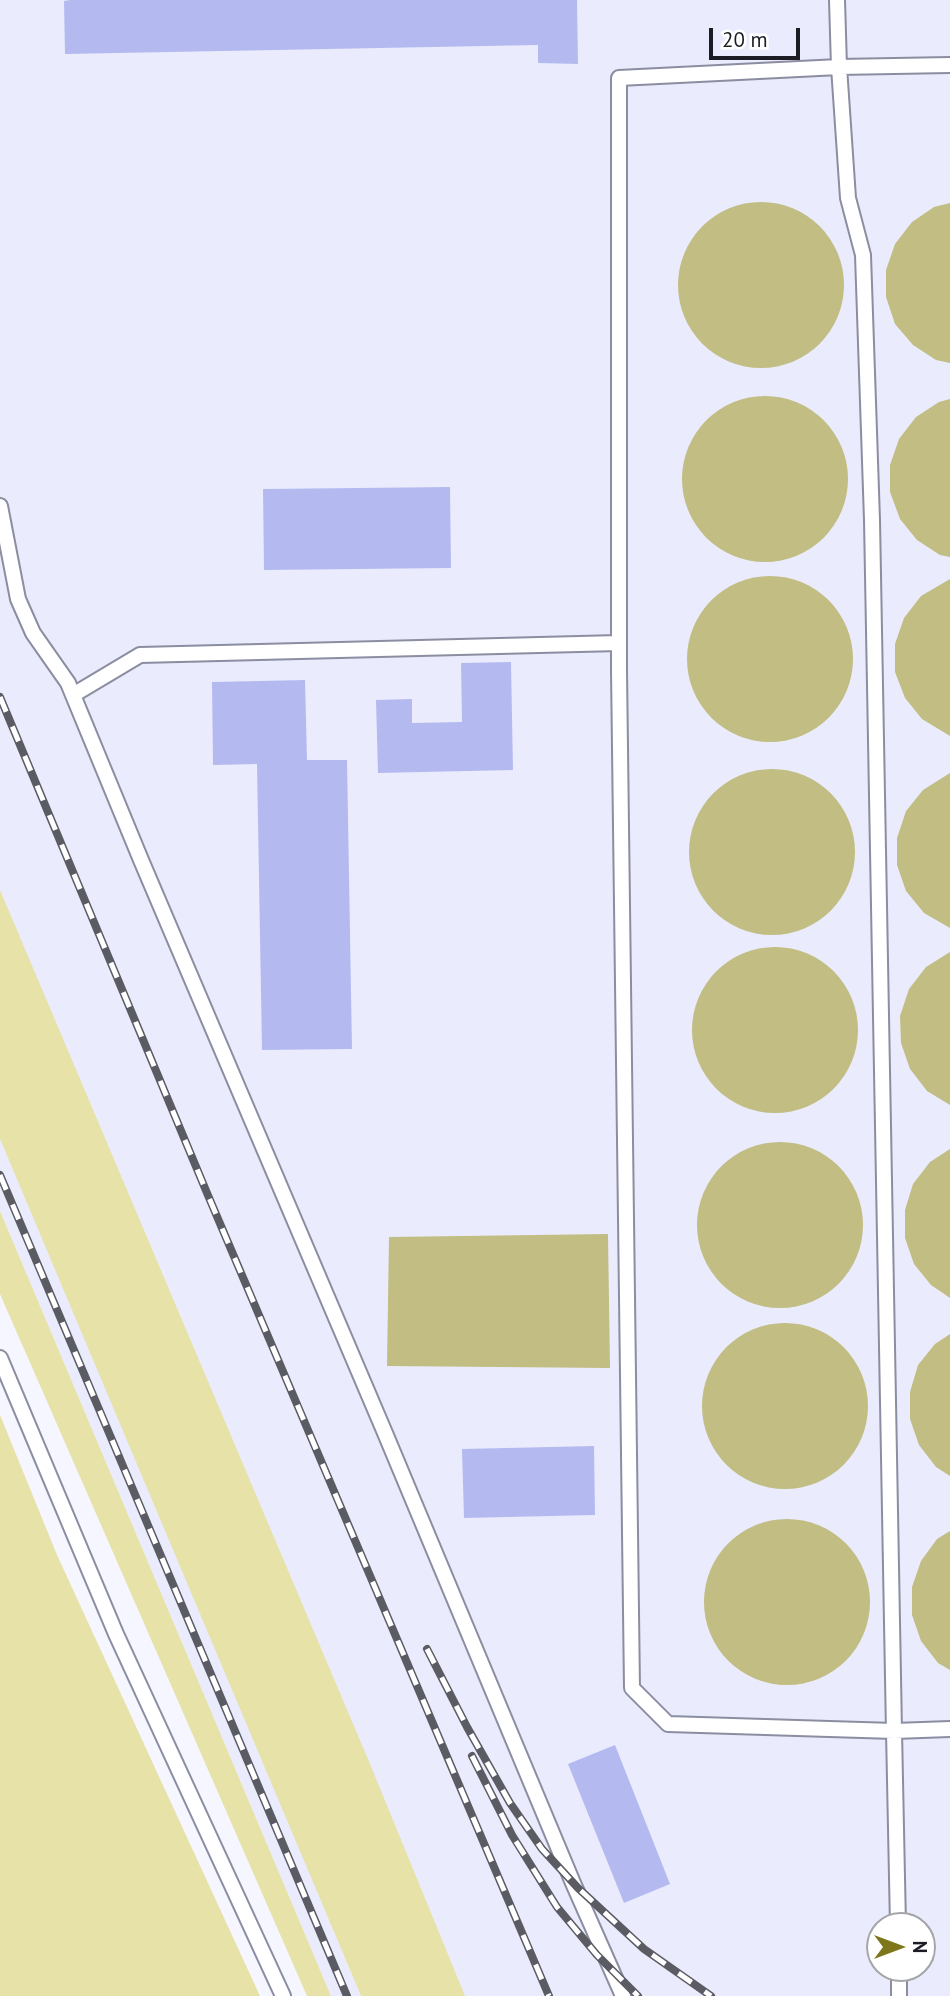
<!DOCTYPE html>
<style>
body{margin:0}
#map{position:relative;width:950px;height:1996px;overflow:hidden;background:#f5f6ff;font-family:"PT Sans",sans-serif}
canvas{display:block}
.north{position:absolute;left:866px;top:1912px;width:70px;height:70px;box-sizing:border-box;background:#fff;border:2px solid #a4a5a7;border-radius:50%;rotate:90deg;font-size:19px;font-weight:700;line-height:28px;text-align:center;color:#1c1d24}
.north::after{content:'';display:block;margin:auto;width:24px;height:32px;background:#7e761a;clip-path:polygon(50% 0,100% 100%,50% 72%,0 100%)}
.scale{position:absolute;left:709px;top:28px;width:91px;height:32px;box-sizing:border-box;border:4px solid #1c1d24;border-top:0;padding-left:9px;font-size:21px;line-height:24px;white-space:nowrap;color:#1c1d24;-webkit-text-stroke:5px #fff;paint-order:stroke}
</style>
<div id="map">
<canvas width="950" height="1996"></canvas>
<div class="north">N</div>
<div class="scale">20 m</div>
</div>
<script>
const ctx = document.querySelector('canvas').getContext('2d');
ctx.lineJoin = 'round';
function paint(path, color) { ctx.fillStyle = color; ctx.fill(path, 'evenodd'); }
const shape = rows => new Path2D(rows.map(r => 'M' + r).join(''));
function trace(path, color, width, dash) { ctx.strokeStyle = color; ctx.lineWidth = width; ctx.lineCap = dash ? 'butt' : 'round'; ctx.setLineDash(dash || []); ctx.stroke(path); }
const built = shape([
 [0,0,950,0,950,1996,419,1996,0,999],
 [880,1926,922,1926,922,1968,880,1968],
 [0,1139,179,1559,361,1996,331,1996,0,1211]
]);
const green = shape([
 [0,890,370,1764,465,1996,361,1996,0,1139],
 [0,1211,331,1996,307,1996,0,1294],
 [0,1415,57,1555,260,1996,0,1996]
]);
const water = shape([
 '678 285a83 83 0 1 1 166 0a83 83 0 1 1-166 0Z',
 [950,203,950,363,936,360,913,345,895,324,886,297,886,270,895,244,912,222,934,207],
 '682 479a83 83 0 1 1 166 0a83 83 0 1 1-166 0Z',
 [950,399,950,557,940,555,917,540,900,519,890,492,890,465,899,439,916,417,939,402],
 '687 659a83 83 0 1 1 166 0a83 83 0 1 1-166 0Z',
 [950,579,950,736,922,719,905,698,895,672,895,644,904,618,921,596],
 '689 852a83 83 0 1 1 166 0a83 83 0 1 1-166 0Z',
 [950,773,950,928,924,913,906,891,897,865,897,838,906,811,923,790],
 '692 1030a83 83 0 1 1 166 0a83 83 0 1 1-166 0Z',
 [950,952,950,1105,927,1091,910,1069,901,1043,900,1016,909,989,926,967],
 '697 1225a83 83 0 1 1 166 0a83 83 0 1 1-166 0Z',
 [950,1149,950,1298,931,1285,914,1264,905,1238,905,1210,913,1184,930,1162],
 [608,1234,610,1368,387,1366,389,1237],
 '702 1406a83 83 0 1 1 166 0a83 83 0 1 1-166 0Z',
 [950,1334,950,1476,936,1467,919,1445,910,1419,910,1392,918,1365,935,1344],
 '704 1602a83 83 0 1 1 166 0a83 83 0 1 1-166 0Z',
 [950,1531,950,1670,938,1663,921,1641,912,1615,912,1587,921,1561,937,1539]
]);
const building = shape([
 [577,0,578,64,538,63,538,45,65,54,64,1,70,0],
 [450,487,451,568,264,570,263,489],
 [511,662,513,770,378,773,376,700,412,699,412,723,462,722,461,663],
 [305,680,307,760,347,760,352,1049,262,1050,257,764,213,765,212,682],
 [594,1446,595,1515,464,1518,462,1449],
 [615,1745,670,1884,624,1903,568,1764]
]);
const service = shape([
 [837,0,839,67,848,198,863,255,872,520,894,1731,668,1724,632,1688,619,670,619,78,839,67,950,65],
 [0,506,18,599,33,633,68,683,141,860,385,1433,573,1883,623,1996],
 [73,695,140,655,619,643],
 [0,1358,116,1634,283,1996],
 [898,1926,894,1731,950,1729],
 [899,1968,899,1996]
]);
const rail = shape([
 [0,697,207,1193,549,1996],
 [0,1175,347,1996],
 [427,1649,467,1727,510,1803,542,1849,578,1888,644,1949,711,1996],
 [472,1756,512,1835,557,1907,597,1955,638,1996]
]);
paint(built, '#eaecfd');
paint(green, '#e6e2a8');
paint(water, '#c1bd83');
paint(building, '#b4baf0');
trace(service, '#8b8da1', 18);
trace(service, '#fff', 14);
trace(rail, '#5b5c63', 8);
trace(rail, '#fff', 5, [16]);
</script>
